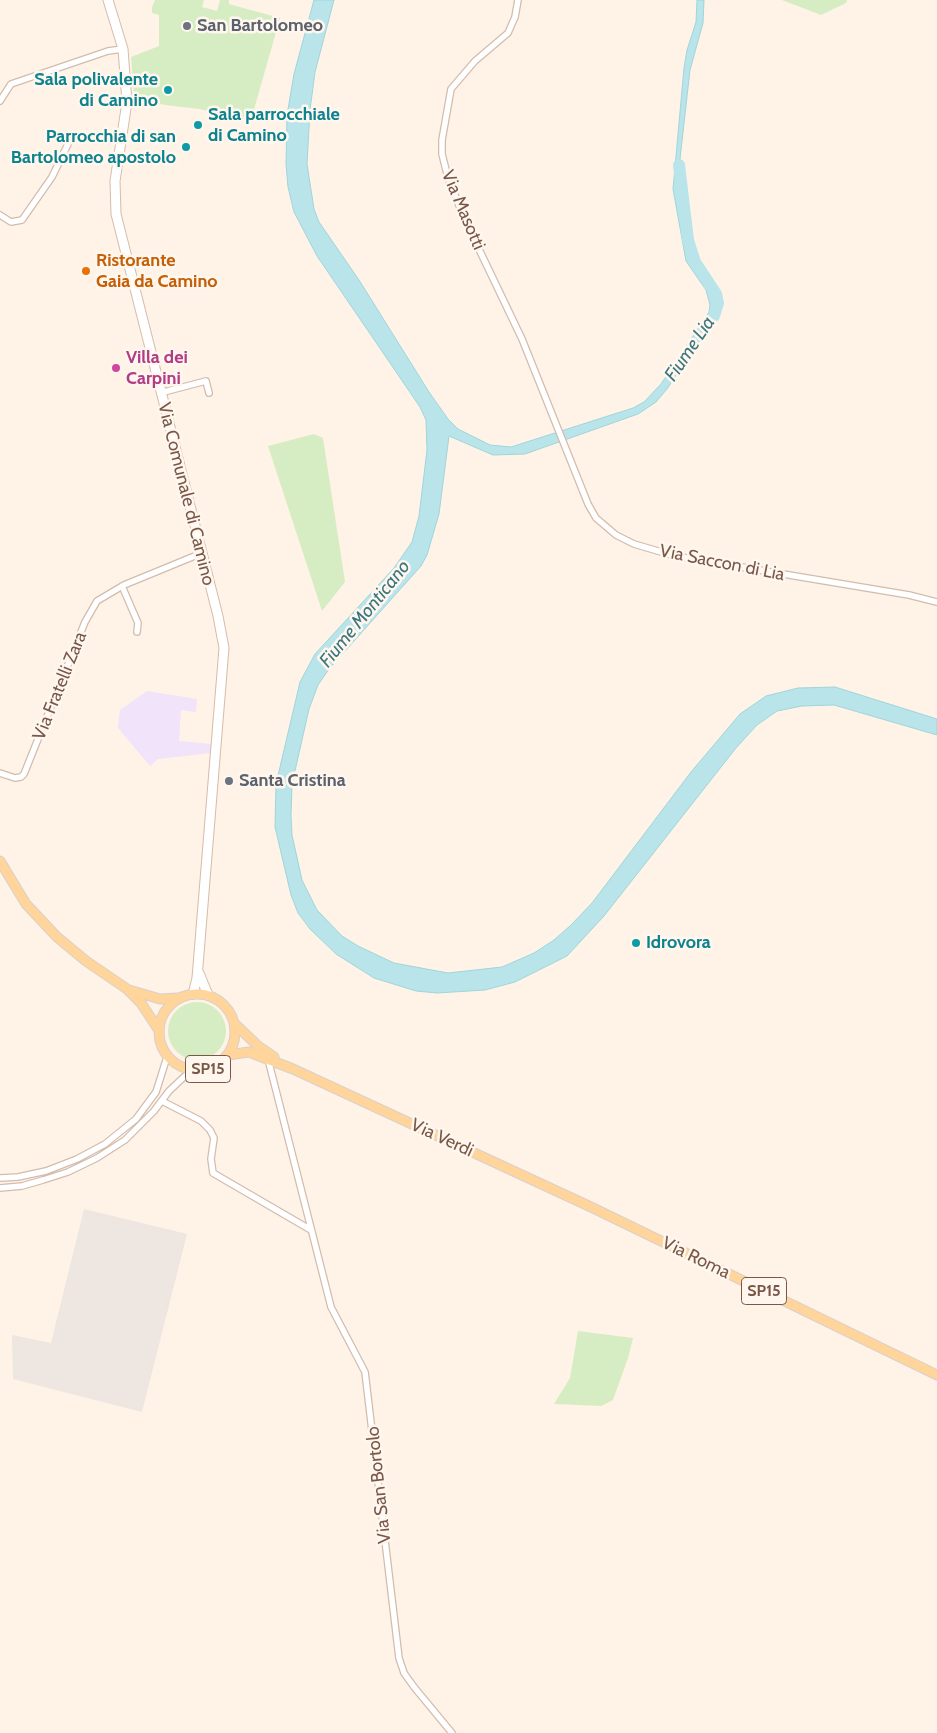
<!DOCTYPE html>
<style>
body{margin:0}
canvas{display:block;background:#fef3e6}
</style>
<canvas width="937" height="1733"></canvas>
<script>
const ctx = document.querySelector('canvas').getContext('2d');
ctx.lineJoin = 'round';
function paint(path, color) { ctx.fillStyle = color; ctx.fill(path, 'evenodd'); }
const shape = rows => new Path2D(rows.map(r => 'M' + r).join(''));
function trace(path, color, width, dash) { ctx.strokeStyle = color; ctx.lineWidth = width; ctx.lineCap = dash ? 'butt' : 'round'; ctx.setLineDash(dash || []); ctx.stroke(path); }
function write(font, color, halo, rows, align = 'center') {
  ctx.font = font + ' Cabin,sans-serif'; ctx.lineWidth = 5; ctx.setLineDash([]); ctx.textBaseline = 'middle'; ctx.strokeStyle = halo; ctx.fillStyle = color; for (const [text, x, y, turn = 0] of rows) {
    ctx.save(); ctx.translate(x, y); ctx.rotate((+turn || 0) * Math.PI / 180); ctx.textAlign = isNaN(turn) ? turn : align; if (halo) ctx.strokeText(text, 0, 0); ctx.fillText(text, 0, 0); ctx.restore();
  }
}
const industrial = shape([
 [84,1209,187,1234,142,1412,13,1379,12,1335,51,1343]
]);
const education = shape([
 [147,691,197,699,196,712,181,710,179,741,211,744,211,753,158,759,150,766,118,728,120,710]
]);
const green = shape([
 [155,0,204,0,202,7,217,11,220,0,229,0,229,4,280,18,251,120,199,109,165,105,145,100,146,98,134,94,131,57,159,46,159,15,152,13,152,7],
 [782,0,847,0,846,3,821,15],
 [314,434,323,438,345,582,322,611,268,446],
 '168 1031a29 29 0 1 1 58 0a29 29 0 1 1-58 0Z',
 [578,1331,633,1338,628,1358,613,1400,601,1406,554,1404,570,1378]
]);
const water = shape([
 [314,0,334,0,315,72,310,110,307,164,314,209,319,222,359,280,429,392,448,419,458,429,490,445,511,447,633,408,644,402,661,384,709,312,710,305,706,290,686,261,673,189,684,68,687,50,696,22,697,0,704,0,703,23,690,70,680,159,681,191,691,253,695,266,714,294,719,308,711,327,693,349,667,389,656,402,638,414,525,454,493,455,449,436,439,514,427,555,421,566,329,669,318,685,309,709,292,784,291,815,292,835,302,880,317,910,342,936,358,946,394,963,448,973,502,967,534,953,554,940,571,925,592,903,691,772,740,714,766,696,798,688,835,687,937,719,937,735,834,705,802,706,777,711,757,725,736,748,604,916,567,956,515,982,485,990,437,993,416,991,374,978,336,954,310,929,298,913,291,895,275,827,276,784,300,682,315,654,394,568,412,542,419,516,427,450,426,420,420,407,317,256,294,212,288,187,286,164,287,115,294,74,314,0]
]);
const river = shape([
 [679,165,688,240,695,262,716,294,718,303,714,316]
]);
const street = shape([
 [518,0,515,17,508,33,475,61,451,89,442,140,442,154,448,178,465,220,522,339,588,504,596,518,616,535,634,544,675,556,909,595,937,602],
 [0,101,11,84,108,51,123,49],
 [0,215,11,222,22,220,52,177,68,144],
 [160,393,206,381,209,393],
 [122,586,138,623,137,632],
 [0,773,15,778,21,777,24,774,85,622,97,601,124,585,202,553],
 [268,1059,331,1307,365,1372,399,1658,404,1673,414,1687,452,1733],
 [162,1101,201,1121,210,1130,214,1138,211,1159,213,1173,311,1230],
 [0,1178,18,1177,46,1171,77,1159,105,1144,136,1119,156,1092,167,1057],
 [0,1188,22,1186,43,1180,68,1172,97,1158,125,1140,154,1111,169,1091,185,1076,199,1070]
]);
const secondary = shape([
 [108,0,123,49,127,102,115,181,116,214,218,616,224,648,197,978,193,994],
 [199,973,208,995]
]);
const primary = shape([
 [0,861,26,904,57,937,86,961,127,989,141,1003,158,1029],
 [129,990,160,999,177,998],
 '159 1032a38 38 0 1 1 76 0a38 38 0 1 1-76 0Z',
 [234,1023,258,1046,274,1057],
 [228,1055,249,1052,293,1069,591,1207,937,1375]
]);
const markers = [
 [187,26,5,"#6b7280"],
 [168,90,5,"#0f9aa8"],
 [198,125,5,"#0f9aa8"],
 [186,147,5,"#0f9aa8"],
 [86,271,5,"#e8710a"],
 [116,368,5,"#d1479c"],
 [229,781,5,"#6b7280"],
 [636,943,5,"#0f9aa8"]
];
const shields = [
 [208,1069,45],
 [764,1291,45]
];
const shieldNames = [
 ["SP15",208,1069],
 ["SP15",764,1291]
];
const worshipNames = [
 ["San Bartolomeo",197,26],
 ["Santa Cristina",239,781]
];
const cultureNames = [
 ["Sala polivalente",158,80],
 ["di Camino",158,101],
 ["Sala parrocchiale",208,115,"left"],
 ["di Camino",208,136,"left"],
 ["Parrocchia di san",176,137],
 ["Bartolomeo apostolo",176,158],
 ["Idrovora",646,943,"left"]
];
const streetNames = [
 ["Via Masotti",463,210,67],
 ["Via Comunale di Camino",186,494,76],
 ["Via Saccon di Lia",722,563,11],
 ["Via Fratelli Zara",60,686,-68],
 ["Via Verdi",442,1138,25],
 ["Via Roma",696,1258,26],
 ["Via San Bortolo",379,1485,-96]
];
const foodNames = [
 ["Ristorante",96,261],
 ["Gaia da Camino",96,282]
];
const hotelNames = [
 ["Villa dei",126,358],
 ["Carpini",126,379]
];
const waterNames = [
 ["Fiume Lia",690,349,-56],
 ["Fiume Monticano",365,614,-51]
];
paint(industrial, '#eee6e0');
paint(education, '#f0e3fa');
paint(green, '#d6edc3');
paint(water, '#b9e4e9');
trace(water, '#9fd5db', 1);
trace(river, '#b9e4e9', 12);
trace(street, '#d3bcae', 8);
trace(secondary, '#d6bcab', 11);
trace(primary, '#d9d0cc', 11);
trace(street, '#fff', 5.5);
trace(secondary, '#fff', 9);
trace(primary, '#ffd59c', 9);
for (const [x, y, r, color] of markers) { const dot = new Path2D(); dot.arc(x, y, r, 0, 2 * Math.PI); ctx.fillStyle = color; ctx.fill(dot); trace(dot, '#fff7ee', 2); }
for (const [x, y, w] of shields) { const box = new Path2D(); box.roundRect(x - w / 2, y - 13.5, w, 27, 4); ctx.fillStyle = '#fff7ee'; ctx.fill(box); trace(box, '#795849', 1); }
write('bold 16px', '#795849', null, shieldNames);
write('bold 18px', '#5b616d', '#fff7ee', worshipNames, 'left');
write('bold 18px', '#0d838f', '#fff7ee', cultureNames, 'right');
write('18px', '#795849', '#fff7ee', streetNames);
write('bold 18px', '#c56008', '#fff7ee', foodNames, 'left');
write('bold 18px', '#b23c85', '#fff7ee', hotelNames, 'left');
write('italic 19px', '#3b777f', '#fff7ee', waterNames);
</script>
